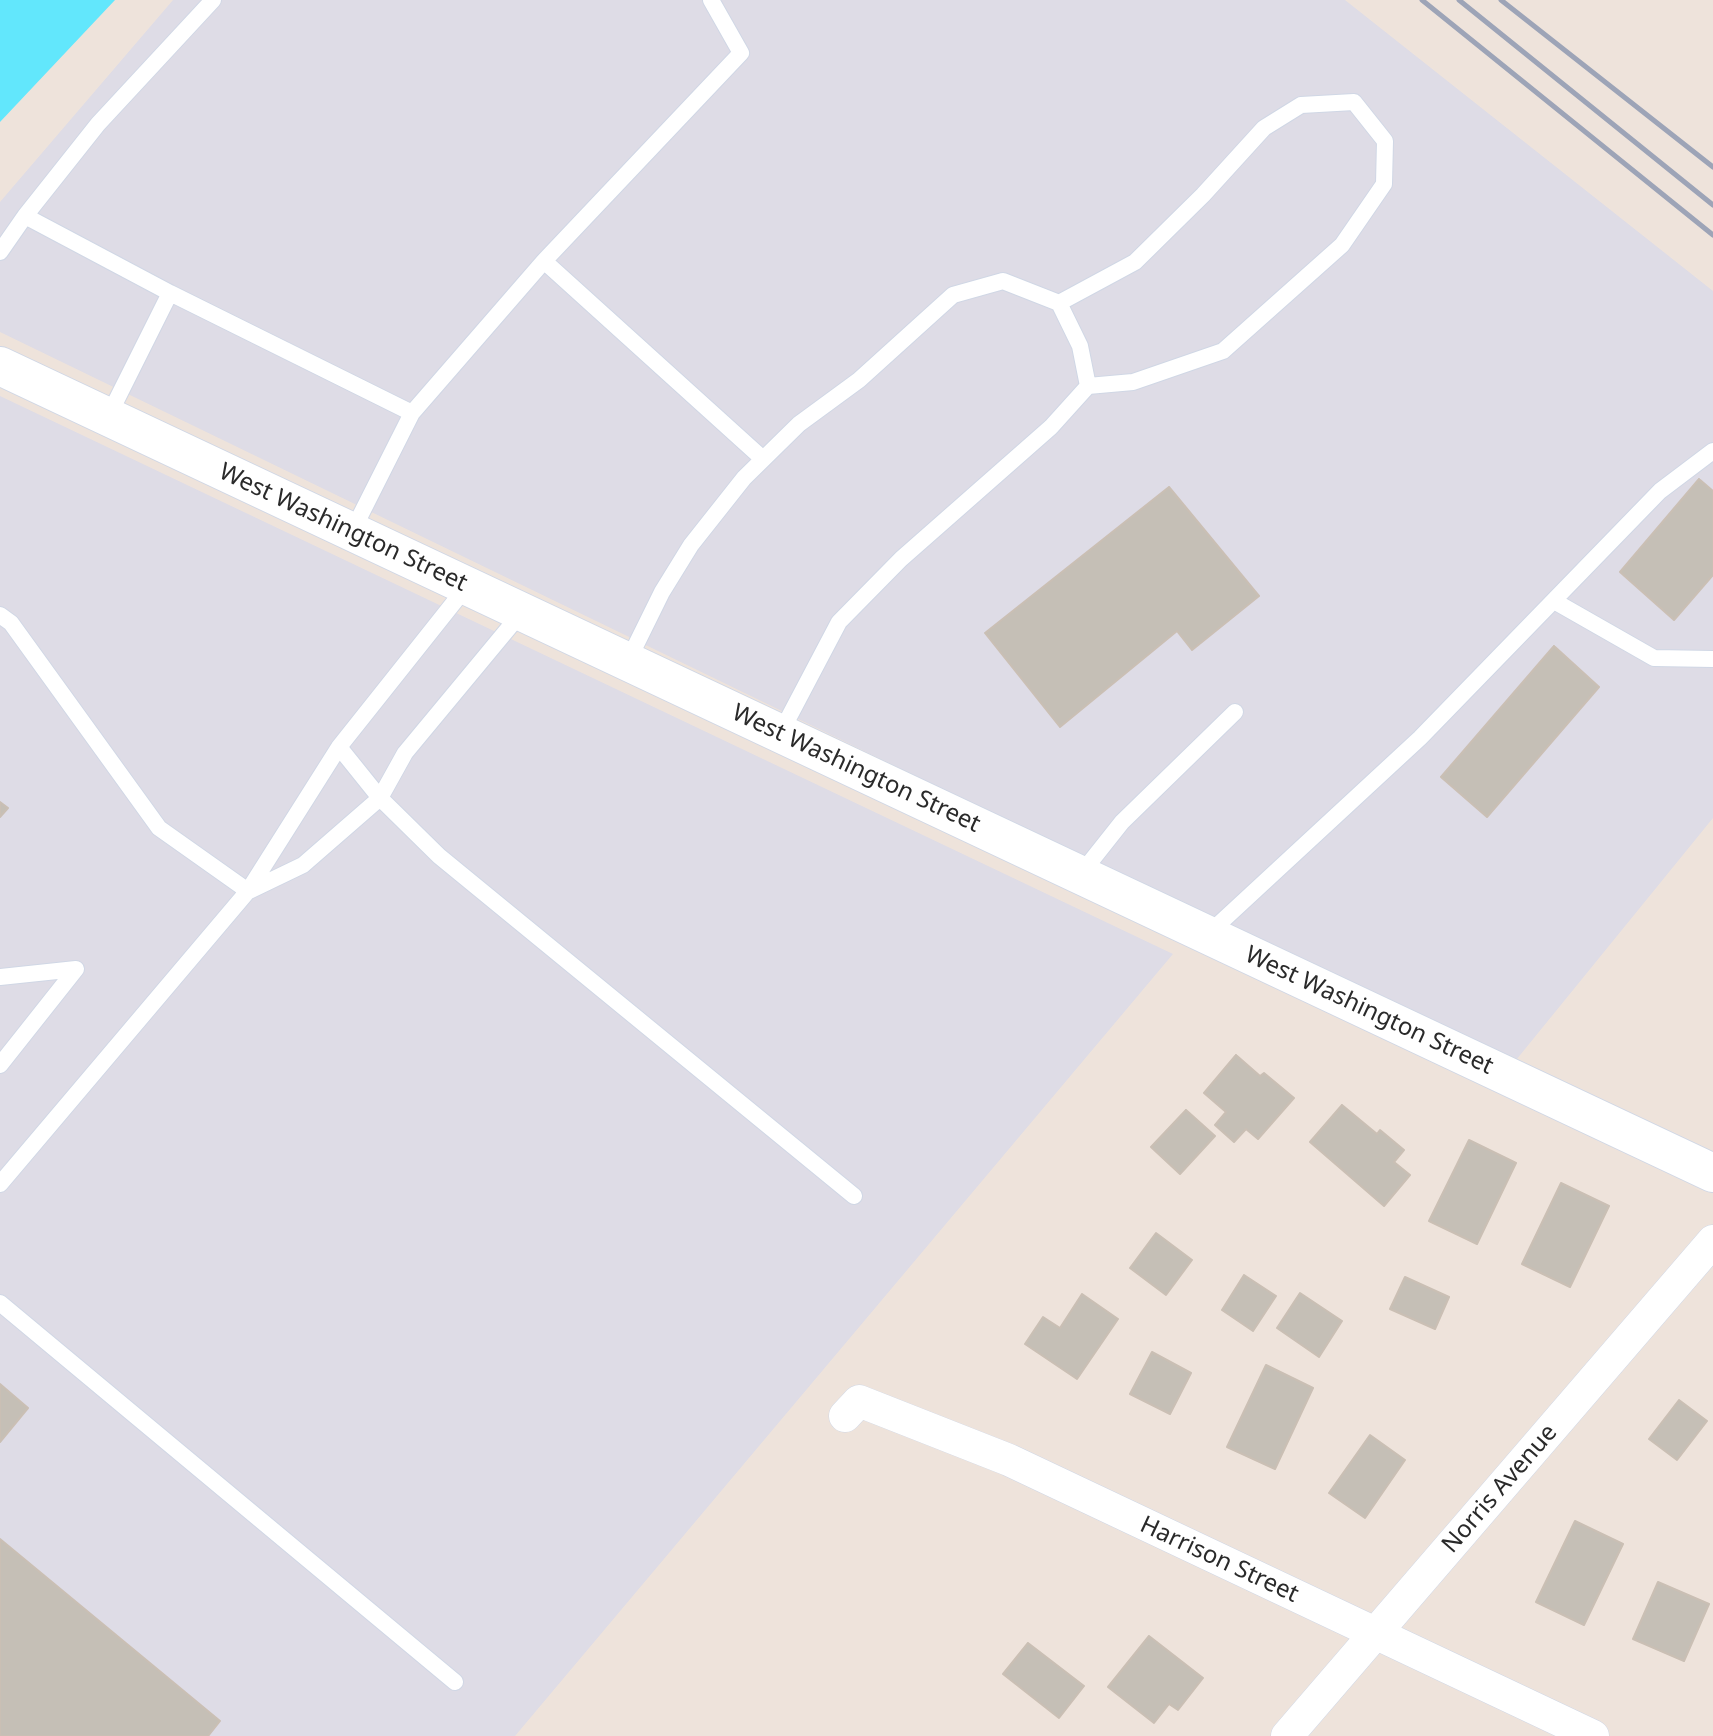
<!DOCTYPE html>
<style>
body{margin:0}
canvas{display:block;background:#eee3db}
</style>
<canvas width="1713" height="1736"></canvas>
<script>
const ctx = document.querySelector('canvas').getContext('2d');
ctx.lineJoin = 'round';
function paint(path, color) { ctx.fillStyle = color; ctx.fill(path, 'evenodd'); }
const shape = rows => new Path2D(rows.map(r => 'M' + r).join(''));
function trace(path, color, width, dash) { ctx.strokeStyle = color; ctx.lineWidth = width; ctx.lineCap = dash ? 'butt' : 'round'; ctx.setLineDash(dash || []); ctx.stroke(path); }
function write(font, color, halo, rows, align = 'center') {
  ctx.font = font + ' "Noto Sans",sans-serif'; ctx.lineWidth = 5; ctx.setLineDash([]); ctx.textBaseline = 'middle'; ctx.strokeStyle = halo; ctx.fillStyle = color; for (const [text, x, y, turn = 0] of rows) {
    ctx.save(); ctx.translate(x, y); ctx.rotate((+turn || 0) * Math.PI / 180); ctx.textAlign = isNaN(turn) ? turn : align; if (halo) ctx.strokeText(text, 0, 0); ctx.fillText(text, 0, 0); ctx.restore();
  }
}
const industrial = shape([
 [173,0,1345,0,1713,291,1713,818,1512,1065,0,332,0,202],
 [0,396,1173,954,515,1736,0,1736]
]);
const water = shape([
 [0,0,115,0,0,122]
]);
const building = shape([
 [1699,479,1713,491,1713,575,1674,620,1620,572,1699,479],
 [1169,487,1259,596,1192,650,1177,631,1060,727,985,633,1169,487],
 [1554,646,1599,687,1487,817,1441,777,1554,646],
 [0,802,8,808,0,817,0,802],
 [1236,1055,1260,1076,1264,1073,1294,1098,1258,1139,1246,1129,1234,1142,1215,1125,1226,1112,1204,1093,1236,1055],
 [1342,1105,1377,1134,1380,1130,1404,1150,1394,1162,1410,1175,1384,1206,1310,1142,1342,1105],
 [1186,1110,1215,1136,1180,1174,1151,1147,1186,1110],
 [1469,1140,1516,1163,1477,1244,1429,1221,1469,1140],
 [1561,1183,1609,1206,1570,1287,1522,1264,1561,1183],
 [1156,1233,1192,1260,1166,1295,1130,1268,1156,1233],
 [1244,1275,1276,1296,1253,1331,1222,1310,1244,1275],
 [1405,1277,1449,1297,1435,1329,1390,1309,1405,1277],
 [1300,1293,1342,1321,1319,1357,1277,1328,1300,1293],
 [1082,1294,1118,1319,1077,1379,1025,1344,1043,1317,1060,1328,1082,1294],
 [1152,1352,1191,1373,1170,1414,1130,1394,1152,1352],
 [1266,1365,1313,1388,1275,1469,1227,1447,1266,1365],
 [0,1384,28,1408,0,1442,0,1384],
 [1679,1400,1707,1421,1677,1460,1649,1439,1679,1400],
 [1370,1435,1405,1460,1365,1518,1329,1493,1370,1435],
 [1575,1521,1623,1544,1584,1625,1536,1602,1575,1521],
 [0,1539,220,1721,208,1736,0,1736,0,1539],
 [1658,1582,1709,1604,1684,1661,1633,1639,1658,1582],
 [1149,1636,1203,1678,1178,1710,1169,1704,1154,1723,1108,1687,1149,1636],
 [1028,1643,1084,1686,1059,1718,1003,1674,1028,1643]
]);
const service = shape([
 [25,216,98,124,213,0],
 [0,252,25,216,170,293,108,417],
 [544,261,763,459],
 [170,293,412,413,352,532],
 [1059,303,1135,262,1203,195,1264,128,1301,105,1354,102,1385,141,1384,184,1342,245,1223,351,1133,382,1088,386],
 [412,413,544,261,741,53,711,0],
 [1554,601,1654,658,1713,659],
 [0,615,11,623,159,828,248,891],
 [628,661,662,592,691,545,744,478,799,424,859,380,953,295,1003,281,1059,303,1080,346,1088,386,1051,427,901,559,839,622,780,734],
 [339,747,380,798,439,856,854,1196],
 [1080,875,1122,822,1235,712],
 [249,891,303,865,380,798,405,753,522,612],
 [1207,935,1420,738,1660,491,1713,451],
 [0,977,76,969,0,1065],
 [0,1184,248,891,339,747,467,586],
 [0,1303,455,1682]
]);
const minor = shape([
 [845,1416,859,1401,1009,1460,1593,1736],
 [1287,1736,1713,1241]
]);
const secondary = shape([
 [0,366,1713,1173]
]);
const rail = shape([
 [1422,0,1713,235],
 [1459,0,1713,205],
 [1501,0,1713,167]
]);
const streetNames = [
 ["West Washington Street",343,528,25],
 ["West Washington Street",856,769,25],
 ["West Washington Street",1369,1011,25],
 ["Norris Avenue",1500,1489,-49],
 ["Harrison Street",1219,1560,25]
];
paint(industrial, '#dedce6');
paint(water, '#62e7fc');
paint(building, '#c5bfb6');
trace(building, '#cabfb4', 2);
trace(service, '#d0d7e5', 18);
trace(minor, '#d0d7e5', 33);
trace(secondary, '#d0d7e5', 40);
trace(service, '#fff', 16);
trace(minor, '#fff', 32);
trace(secondary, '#fff', 38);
trace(rail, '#9da4b7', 5);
write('24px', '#2a2a2a', '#fff', streetNames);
</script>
